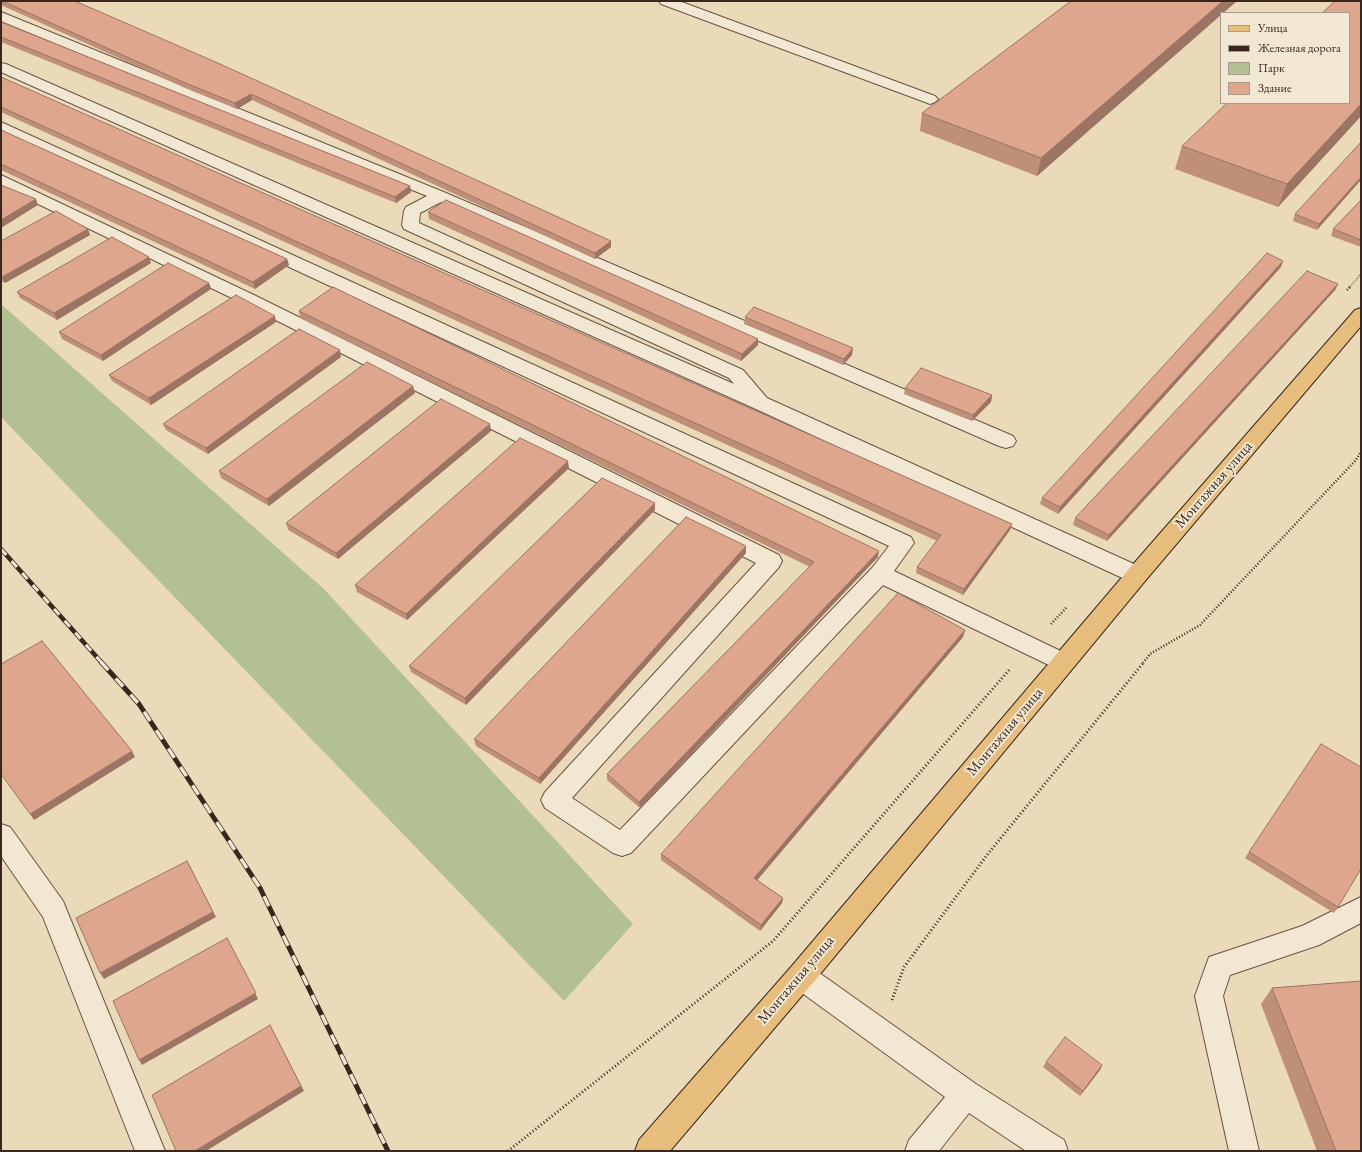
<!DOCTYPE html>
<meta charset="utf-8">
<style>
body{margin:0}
#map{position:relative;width:1362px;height:1152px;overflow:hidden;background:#ebdaba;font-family:"EB Garamond",serif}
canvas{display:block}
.frame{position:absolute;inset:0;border:2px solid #39271d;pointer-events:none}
.legend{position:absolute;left:1220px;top:12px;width:130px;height:92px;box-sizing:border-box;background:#f2e7d2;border:1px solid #a89a8a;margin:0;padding:5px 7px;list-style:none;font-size:12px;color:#39271d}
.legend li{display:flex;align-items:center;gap:8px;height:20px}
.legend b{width:20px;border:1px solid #a89a8a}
</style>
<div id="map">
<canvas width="1362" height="1152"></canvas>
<div class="frame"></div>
<ul class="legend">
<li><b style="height:5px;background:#e6bd7d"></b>Улица</li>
<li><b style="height:5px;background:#39271d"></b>Железная дорога</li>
<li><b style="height:11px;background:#b3c092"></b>Парк</li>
<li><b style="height:11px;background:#dea68d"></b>Здание</li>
</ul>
</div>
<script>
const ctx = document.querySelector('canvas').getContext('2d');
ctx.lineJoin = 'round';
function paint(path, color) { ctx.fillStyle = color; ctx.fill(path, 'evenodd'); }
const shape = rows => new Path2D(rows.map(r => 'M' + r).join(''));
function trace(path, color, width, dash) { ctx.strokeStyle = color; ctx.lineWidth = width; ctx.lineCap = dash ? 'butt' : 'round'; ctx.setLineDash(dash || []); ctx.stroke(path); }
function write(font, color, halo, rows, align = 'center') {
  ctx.font = font + ' "EB Garamond",serif'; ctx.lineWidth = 4; ctx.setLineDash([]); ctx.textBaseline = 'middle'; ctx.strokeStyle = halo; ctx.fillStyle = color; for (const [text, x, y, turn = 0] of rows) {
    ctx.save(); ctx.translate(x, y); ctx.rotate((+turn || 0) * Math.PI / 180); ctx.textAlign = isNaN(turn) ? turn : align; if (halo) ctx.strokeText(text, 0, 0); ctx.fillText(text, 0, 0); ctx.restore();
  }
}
const green = shape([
 [1,304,324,589,633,924,564,1001,1,417]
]);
const pathFar2 = shape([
 [1349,288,1361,274]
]);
const pathFar1 = shape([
 [1347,290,1350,287],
 [1051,624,1067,607],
 [1143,663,1150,654,1200,625,1356,460,1361,452]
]);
const path = shape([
 [892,1000,904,967,987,855,1144,662],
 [508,1151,773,941,1010,669]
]);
const minor = shape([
 [659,1,679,1,935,96,938,99,935,102,930,104,925,102,661,4,659,1],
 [1,12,446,193,1013,436,1016,441,1013,446,1006,448,999,446,441,202,420,213,419,223,743,370,767,398,1145,569,1148,575,1145,581,1137,583,1129,581,756,409,1,72,1,63,6,64,734,384,729,378,404,229,402,225,404,211,406,207,427,196,1,21,1,12],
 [1,122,911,537,914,543,894,571,1071,656,1075,662,1071,668,1063,671,1055,668,883,585,631,853,622,856,613,853,545,808,541,800,545,792,756,563,244,304,1,186,1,175,256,296,779,555,782,561,779,567,572,798,620,830,872,568,889,546,1,133,1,122],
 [1,824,10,827,63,901,165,1151,135,1151,43,917,1,856,1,824],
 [1361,897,1361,923,1319,945,1230,975,1223,996,1259,1151,1229,1151,1195,996,1209,957,1302,926,1361,897],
 [801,963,811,967,976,1084,1064,1140,1068,1151,1026,1151,969,1113,939,1151,905,1151,909,1140,945,1097,791,985,787,976,791,967,801,963]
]);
const major = shape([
 [1361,308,1361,326,1145,581,811,985,670,1151,635,1151,639,1140,791,967,1129,569,1355,310,1361,308]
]);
const railFar1 = shape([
 [1,549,102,663]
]);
const rail = shape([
 [101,662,139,704,260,888,388,1151]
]);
const wall = shape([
 [1,1,75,1,611,247,595,259,252,100,237,109,185,88,1,5],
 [1071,1,1237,1,1223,13,1221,13,1037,176,920,131,922,113],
 [1361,1,1361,116,1278,207,1175,169,1182,146],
 [1,22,410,186,411,192,396,203,1,42],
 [1,77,1012,524,1010,530,963,595,916,573,917,567,937,541,1,112],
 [1,130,287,259,289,265,255,289,1,170],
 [1361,142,1317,230,1293,221,1295,214],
 [1361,200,1361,247,1331,236,1333,229],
 [428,212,758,345,741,361,429,219],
 [90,235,5,283,1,281,1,241],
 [151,263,57,320,20,298,17,292],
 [1281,267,1058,514,1040,504,1042,498],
 [209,283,211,289,103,361,62,339,59,332],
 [1338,284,1335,290,1107,541,1073,525,1075,518],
 [299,311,878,557,640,808,607,780,607,774,810,567,300,318],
 [745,317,852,355,843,365,744,324],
 [276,322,151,405,112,381,109,375],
 [341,357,208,454,166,430,163,424],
 [413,386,415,393,269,506,221,478,219,471],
 [905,388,992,395,991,402,972,421,904,394],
 [491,431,338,559,288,530,286,523],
 [569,468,407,620,357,592,355,585],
 [655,503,655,510,466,705,411,672,409,666],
 [746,546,746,553,540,784,476,746,474,739],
 [965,630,963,637,757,880,783,898,782,903,760,931,661,860,661,854],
 [1249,852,1338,907,1334,913,1245,858],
 [1272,988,1361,1151,1317,1151,1261,1004],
 [1046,1062,1102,1065,1100,1070,1080,1096,1043,1067]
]);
const shadedWall = shape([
 [1223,1,1237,1,1223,13,1221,13,1221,15,1037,176,1041,158],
 [251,94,252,100,237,109,235,103],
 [1361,104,1361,116,1278,207,1287,184],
 [1361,177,1361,180,1317,230,1319,224],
 [410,186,411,192,396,203,395,197],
 [36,199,38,205,1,228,1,220],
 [88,229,90,235,5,283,2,277],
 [611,241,611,247,595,259,595,253],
 [149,257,151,263,57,320,54,313],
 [287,259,289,265,255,289,253,282],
 [1283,261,1281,267,1058,514,1060,507],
 [209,283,211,289,103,361,101,355],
 [1338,284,1335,290,1107,541,1109,535],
 [275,316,276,322,151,405,149,398],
 [758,339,758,345,741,361,742,354],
 [853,348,852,355,843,365,844,359],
 [340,350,341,357,208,454,206,448],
 [413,386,415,393,269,506,267,499],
 [992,395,991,402,972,421,973,415],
 [490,424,491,431,338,559,336,553],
 [568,461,569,468,407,620,406,614],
 [655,503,655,510,466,705,465,698],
 [1012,524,1010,530,963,595,964,589],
 [746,546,746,553,540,784,539,778],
 [879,551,878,557,640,808,639,802],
 [965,630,963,637,754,884,754,878],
 [132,751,135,757,34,820,30,814],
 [187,861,216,917,104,979,100,973],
 [783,898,782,903,760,931,761,925],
 [227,938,258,999,142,1065,139,1060],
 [270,1025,304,1091,206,1151,195,1151],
 [1102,1065,1100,1070,1080,1096,1083,1091]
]);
const building = shape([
 [2,1,75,1,220,64,611,241,595,253,251,94,235,103,183,82,2,1],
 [1071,1,1223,1,1041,158,922,113,1071,1],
 [1335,1,1361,1,1361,104,1287,184,1182,146,1227,103,1349,103,1349,13,1322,13,1335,1],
 [1,22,410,186,395,197,1,37,1,22],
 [1,77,1012,524,964,589,917,567,941,535,1,107,1,77],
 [1,130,287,259,253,282,1,164,1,130],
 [1361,142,1361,177,1319,224,1295,214,1361,142],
 [1,185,36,199,1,220,1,185],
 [446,200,758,339,742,354,428,212,446,200],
 [1361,200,1361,240,1333,229,1361,200],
 [56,211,88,229,2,277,1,276,1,241,56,211],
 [112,237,149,257,54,313,17,292,112,237],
 [1267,253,1283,261,1060,507,1042,498,1267,253],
 [168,263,209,283,101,355,59,332,168,263],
 [1307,271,1338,284,1109,535,1075,518,1307,271],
 [333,287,879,551,639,802,607,774,814,562,299,311,333,287],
 [236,295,275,316,149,398,109,375,236,295],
 [754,307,853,348,844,359,745,317,754,307],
 [299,329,340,350,206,448,163,424,299,329],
 [367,362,413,386,267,499,219,471,367,362],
 [921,368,992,395,973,415,905,388,921,368],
 [441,399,490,424,336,553,286,523,441,399],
 [520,438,568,461,406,614,355,585,520,438],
 [602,478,655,503,465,698,409,666,602,478],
 [686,517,746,546,539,778,474,739,686,517],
 [898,593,965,630,754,878,783,898,761,925,661,854,898,593],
 [42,641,132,751,30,814,1,774,1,664,42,641],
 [1321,744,1361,767,1361,869,1338,907,1249,852,1321,744],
 [187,861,213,912,100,973,76,918,187,861],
 [227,938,256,993,139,1060,113,1001,227,938],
 [1361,981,1361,1151,1336,1151,1272,988,1361,981],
 [270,1025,301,1086,195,1151,176,1151,152,1095,270,1025],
 [1065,1037,1102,1065,1083,1091,1046,1062,1065,1037]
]);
const streetNames = [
 ["Монтажная улица",1214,485,-49],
 ["Монтажная улица",1005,732,-50],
 ["Монтажная улица",796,980,-50]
];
paint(green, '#b3c092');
trace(minor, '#665444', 2);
trace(major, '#39271d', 2);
trace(pathFar2, '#39271d', 2, [0.5, 1.5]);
trace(pathFar1, '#39271d', 2.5, [1, 2]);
trace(path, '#39271d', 3, [1, 2.5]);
paint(minor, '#f2e7d2');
paint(major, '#e6bd7d');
trace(railFar1, '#39271d', 4.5);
trace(rail, '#39271d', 5);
trace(railFar1, '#f2e7d2', 3, [8]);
trace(rail, '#f2e7d2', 3.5, [11]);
paint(wall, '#bf8f79');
paint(shadedWall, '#9b7463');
paint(building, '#dea68d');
trace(building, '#9b7463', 1);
write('15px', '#39271d', '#f2e7d2', streetNames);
</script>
